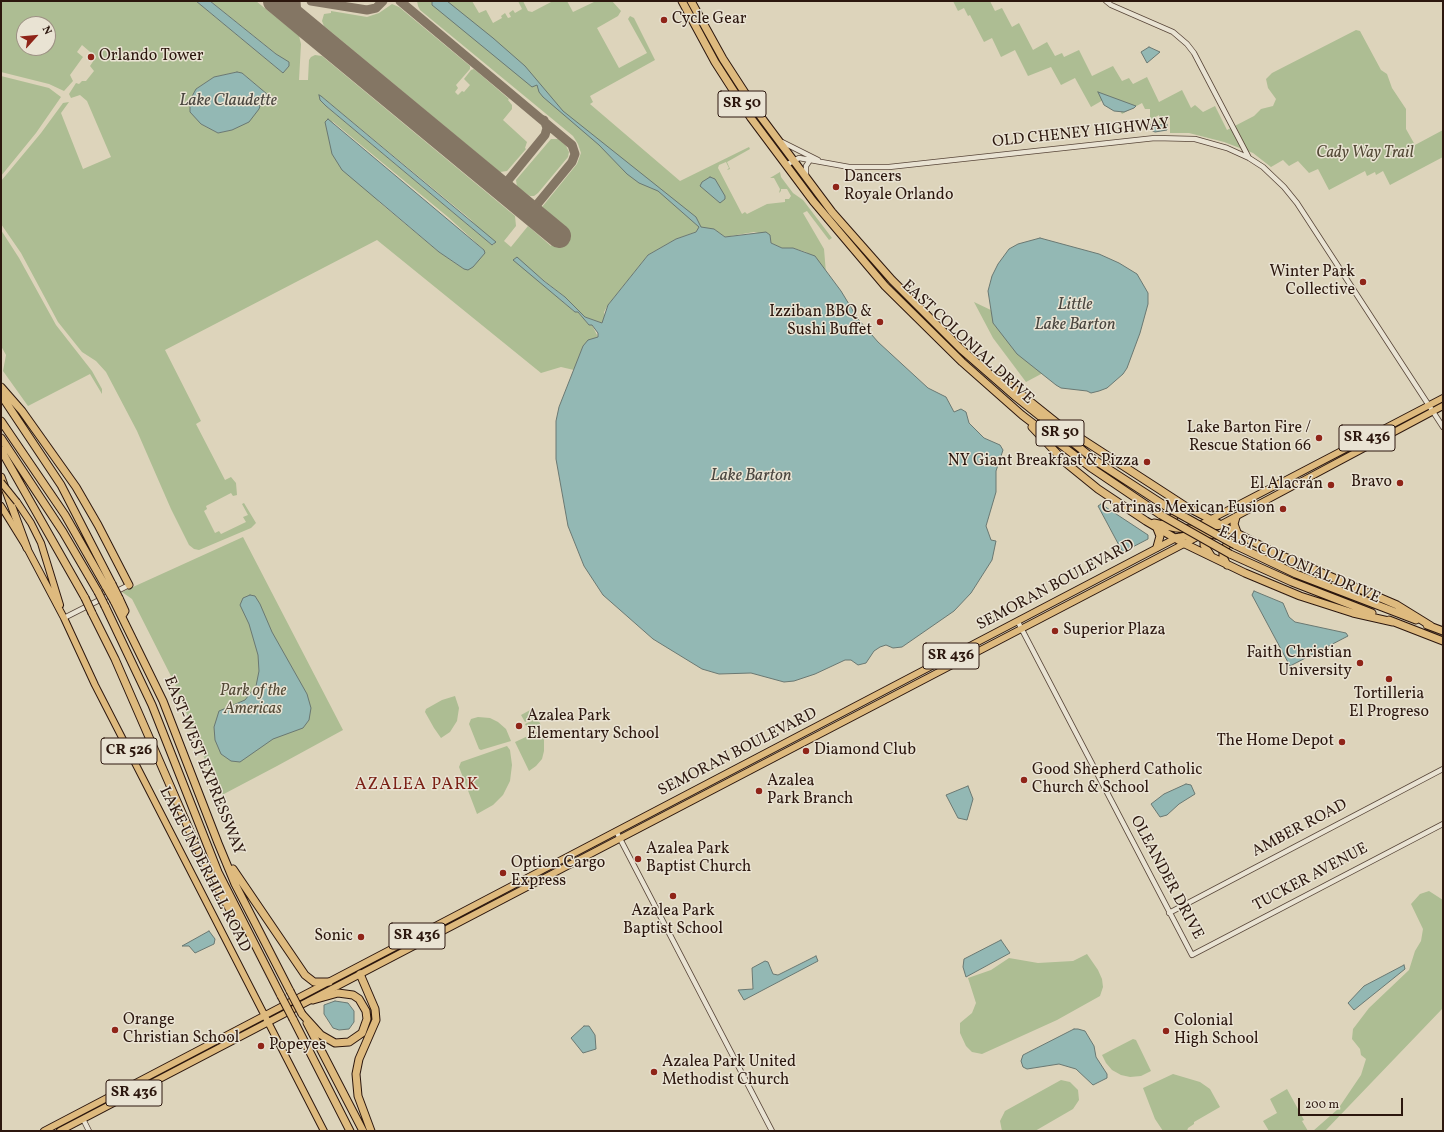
<!DOCTYPE html>
<meta charset="utf-8">
<style>
body{margin:0}
#map{position:relative;width:1444px;height:1132px;overflow:hidden;background:#ddd4bb;font-family:Vollkorn,serif}
canvas{display:block}
.frame{position:absolute;inset:0;border:2px solid #2c170e;pointer-events:none}
.north{position:absolute;left:16px;top:16px;width:40px;height:40px;box-sizing:border-box;background:#e9e3d3;border:1px solid #9d9184;border-radius:50%;rotate:63deg;font-size:11px;font-weight:700;line-height:16px;text-align:center;color:#2c170e}
.north::after{content:'';display:block;margin:auto;width:14px;height:18px;background:#8f2418;clip-path:polygon(50% 0,100% 100%,50% 72%,0 100%)}
.scale{position:absolute;left:1298px;top:1098px;width:105px;height:18px;box-sizing:border-box;border:2px solid #2c170e;border-top:0;padding-left:5px;font-size:12px;line-height:14px;white-space:nowrap;color:#2c170e;-webkit-text-stroke:3px #e9e3d3;paint-order:stroke}
</style>
<div id="map">
<canvas width="1444" height="1132"></canvas>
<div class="frame"></div>
<div class="north">N</div>
<div class="scale">200 m</div>
</div>
<script>
const ctx = document.querySelector('canvas').getContext('2d');
ctx.lineJoin = 'round';
function paint(path, color) { ctx.fillStyle = color; ctx.fill(path, 'evenodd'); }
const shape = rows => new Path2D(rows.map(r => 'M' + r).join(''));
function trace(path, color, width, dash) { ctx.strokeStyle = color; ctx.lineWidth = width; ctx.lineCap = dash ? 'butt' : 'round'; ctx.setLineDash(dash || []); ctx.stroke(path); }
function write(font, color, halo, rows, align = 'center') {
  ctx.font = font + ' Vollkorn,serif'; ctx.lineWidth = 3; ctx.setLineDash([]); ctx.textBaseline = 'middle'; ctx.strokeStyle = halo; ctx.fillStyle = color; for (const [text, x, y, turn = 0] of rows) {
    ctx.save(); ctx.translate(x, y); ctx.rotate((+turn || 0) * Math.PI / 180); ctx.textAlign = isNaN(turn) ? turn : align; if (halo) ctx.strokeText(text, 0, 0); ctx.fillText(text, 0, 0); ctx.restore();
  }
}
const green = shape([
 [1,1,196,1,283,73,285,61,210,1,256,1,299,36,301,44,299,80,308,80,309,60,311,57,315,55,322,56,515,216,516,226,504,241,511,247,528,226,551,246,566,227,542,207,577,164,581,153,578,144,573,136,420,10,418,6,417,1,472,1,479,13,486,10,493,23,502,18,501,16,505,13,508,18,511,17,509,13,513,10,515,13,522,9,518,1,523,1,528,11,532,12,553,1,567,1,573,12,596,1,612,1,621,11,618,16,597,28,619,68,647,53,628,19,630,16,634,18,655,60,590,96,593,102,590,104,680,181,749,147,750,149,727,162,730,169,727,170,729,168,726,162,719,165,718,168,742,214,745,212,747,214,767,204,785,202,785,199,789,199,791,196,787,189,781,189,781,191,779,193,780,189,774,178,770,178,780,172,781,177,793,193,803,200,832,238,829,240,807,211,803,213,824,249,826,273,806,252,793,248,782,248,771,243,770,235,754,232,725,237,714,229,701,230,676,239,648,255,608,305,604,312,605,317,602,323,585,317,565,297,537,275,562,301,575,312,578,312,589,325,592,325,598,337,583,346,574,370,561,367,541,373,377,240,165,350,201,421,196,424,225,480,231,477,236,483,237,495,233,496,231,493,206,506,207,509,204,511,215,533,219,531,221,534,246,522,243,517,248,515,242,504,244,503,256,523,251,528,199,550,194,549,189,545,171,509,137,431,106,372,96,361,82,352,58,322,21,253,1,224,1,181,41,133,63,103,69,102,61,113,83,169,111,157,87,101,80,95,71,98,69,94,76,83,79,84,82,81,86,81,94,71,90,66,96,57,82,45,77,52,83,57,70,75,73,81,64,91,49,84,1,72],
 [24,24,48,24,48,48,24,48],
 [237,72,242,73,267,94,260,97,232,130,218,133,201,124,190,100,196,89,214,77],
 [321,96,470,219,494,245,492,245,326,106],
 [332,121,448,217,484,250,464,269,439,252,379,202],
 [953,1,990,1,995,11,1002,8,1012,27,1019,23,1033,50,1047,42,1055,56,1062,53,1064,57,1079,50,1092,76,1113,66,1122,81,1129,78,1133,84,1147,77,1159,102,1182,90,1191,108,1195,105,1203,112,1215,106,1227,130,1254,116,1261,109,1273,106,1276,99,1268,88,1266,79,1272,73,1356,30,1360,31,1381,70,1387,74,1392,88,1406,109,1406,129,1415,145,1443,130,1443,157,1390,185,1383,171,1376,175,1375,172,1367,176,1365,171,1329,190,1318,169,1309,173,1298,161,1289,166,1283,160,1271,167,1253,153,1224,142,1189,133,1170,133,1170,119,1159,123,1159,115,1150,120,1150,109,1145,109,1142,103,1122,114,1110,96,1091,107,1075,78,1061,85,1051,67,1028,76,1015,50,1001,57,992,38,984,42,970,15,968,16,964,8,958,11],
 [392,4,399,7,470,66,470,69,456,85,458,88,455,92,458,95,462,91,464,92,470,85,464,79,471,70,474,69,509,99,508,100,512,105,512,109,503,120,527,142,525,148,526,149,507,171,500,172,324,26,322,21,324,14,331,13,331,11,367,17,379,13],
 [1,76,49,88,61,97,36,133,1,176],
 [551,139,558,139,566,146,569,152,568,157,538,193,534,196,530,196,517,187,516,180],
 [1,230,19,258,56,325,92,371,102,389,102,394,90,374,28,406,3,371,6,355,1,346],
 [974,302,1035,331,1058,365,1026,382,993,338],
 [243,537,343,730,277,766,222,795,207,765,174,682,132,599,122,592],
 [455,696,459,708,457,721,450,732,441,738,434,728,425,712,426,709,442,700],
 [532,709,536,716,525,722,521,715],
 [478,717,490,718,498,722,506,729,511,741,481,750,479,749,469,724,471,719],
 [537,718,541,725,529,731,525,724],
 [541,730,544,739,544,751,542,759,536,766,529,771,515,742],
 [507,746,510,750,512,765,510,781,503,795,493,805,477,814,459,767,461,762],
 [1429,891,1443,900,1443,1008,1325,1131,1313,1131,1338,1109,1361,1075,1366,1059,1361,1055,1360,1049,1352,1039,1353,1029,1369,1008,1409,970,1415,951,1421,941,1423,929,1411,904,1420,894],
 [1087,954,1098,970,1102,979,1103,987,1100,996,1057,1020,982,1054,972,1052,966,1046,960,1033,960,1023,972,1013,976,1003,968,978,991,970,1009,958,1038,963,1073,961],
 [1133,1039,1136,1040,1151,1071,1141,1076,1130,1077,1121,1075,1112,1070,1106,1063,1102,1055],
 [1173,1074,1200,1082,1210,1089,1220,1107,1194,1122,1194,1124,1188,1128,1187,1131,1163,1131,1155,1119,1143,1088],
 [1061,1080,1070,1082,1078,1090,1079,1100,1073,1109,1035,1131,1002,1131,1000,1121,1005,1111],
 [1287,1089,1304,1120,1302,1121,1308,1131,1269,1131,1263,1121,1277,1113,1270,1099]
]);
const water = shape([
 [196,1,210,1,276,54,289,62,289,66,283,73,196,1],
 [432,1,447,1,493,38,525,66,563,111,696,217,701,227,714,229,725,237,766,232,770,235,771,243,782,248,793,248,815,256,841,291,858,319,878,342,928,388,946,397,954,412,961,409,966,412,969,423,984,438,1000,445,1003,450,996,471,996,492,986,526,991,540,996,541,992,560,971,593,954,611,902,647,893,648,886,645,880,647,874,651,866,663,858,665,851,660,845,660,815,674,794,681,784,682,751,673,719,674,702,669,653,639,603,595,584,566,568,526,556,459,556,421,559,407,583,346,588,340,598,337,598,333,592,325,589,325,578,312,575,312,513,260,517,257,544,281,565,297,585,317,602,323,608,305,648,255,676,239,696,232,699,227,658,191,639,183,627,174,599,145,543,97,539,92,537,85,532,87,437,9,432,5,432,1],
 [1149,47,1160,52,1147,63,1141,52,1149,47],
 [237,72,242,73,267,94,268,98,265,100,260,97,257,102,260,106,259,109,249,122,232,130,218,133,201,124,190,112,190,100,196,89,214,77,237,72],
 [1098,92,1136,106,1134,108,1124,112,1114,111,1104,105,1098,92],
 [319,95,321,96,496,242,492,245,326,106,320,100,319,95],
 [328,119,484,250,485,253,473,267,468,270,464,269,439,252,342,170,332,154,325,122,328,119],
 [1156,121,1159,125,1167,124,1167,130,1155,132,1151,130,1151,124,1156,121],
 [710,177,715,179,725,196,725,199,720,203,700,186,702,182,710,177],
 [1040,238,1099,254,1119,263,1137,274,1148,293,1148,304,1140,333,1127,368,1123,374,1107,388,1099,391,1091,393,1087,391,1061,388,1056,385,1017,354,993,323,988,291,992,276,998,264,1009,249,1018,244,1040,238],
 [1101,504,1148,535,1148,539,1123,552,1121,549,1098,506,1101,504],
 [1254,591,1283,603,1289,617,1295,622,1346,633,1348,636,1290,666,1252,595,1254,591],
 [250,595,255,596,260,604,272,632,307,694,311,708,309,720,303,728,273,739,240,762,231,761,221,754,215,740,214,727,219,711,245,700,256,686,259,671,258,655,249,624,240,605,243,598,250,595],
 [1186,784,1191,785,1195,794,1179,804,1167,815,1160,817,1151,804,1164,794,1186,784],
 [968,786,973,799,967,820,958,818,946,795,968,786],
 [209,931,215,939,214,944,195,953,189,946,182,946,209,931],
 [1001,940,1010,953,966,977,963,967,964,959,1001,940],
 [816,956,818,961,744,1000,738,990,753,989,752,968,765,961,768,962,773,974,778,975,816,956],
 [1404,965,1405,969,1354,1010,1348,1003,1364,986,1404,965],
 [335,1001,348,1003,354,1011,354,1022,349,1029,339,1030,333,1028,324,1014,324,1005,335,1001],
 [584,1026,589,1026,595,1035,596,1049,583,1053,571,1038,584,1026],
 [1074,1029,1078,1029,1085,1031,1094,1046,1096,1057,1107,1074,1107,1078,1093,1085,1076,1069,1059,1064,1027,1069,1023,1067,1021,1061,1023,1055,1074,1029]
]);
const taxiway = shape([
 [296,1,297,15,306,27],
 [311,1,367,10,376,8,383,1],
 [400,1,572,145,575,154,572,162,530,213],
 [501,189,545,135,547,128,544,120]
]);
const runway = shape([
 [275,1,559,236]
]);
const minor = shape([
 [1106,1,1111,5,1173,32,1187,44,1194,53,1249,158],
 [782,142,818,160],
 [786,165,799,158,849,167,889,167,1155,138,1195,139,1227,148,1249,158,1263,167,1284,187,1297,203,1443,427],
 [806,175,806,166,810,160],
 [64,618,129,585],
 [1018,622,1192,955,1443,824],
 [616,831,772,1131],
 [1169,913,1443,769],
 [83,1119,89,1131]
]);
const major = shape([
 [17,502,31,523,41,543,60,605],
 [1,506,27,548,64,618,95,685,324,1131],
 [1218,526,1443,406],
 [1196,527,1443,398],
 [44,1131,1178,537],
 [60,1131,1201,535]
]);
const highway = shape([
 [682,1,715,62,751,118,813,201,885,286,962,362,1022,415,1090,467,1161,515],
 [691,1,723,59,758,113,832,212,892,280,961,349,1016,397,1096,461,1167,507],
 [997,375,1057,423,1185,506,1273,552,1397,605,1431,626],
 [1,387,22,411,76,487,98,525,129,585],
 [1,395,61,485,112,584],
 [1,421,65,515,106,587],
 [1032,427,1066,463,1098,489,1146,521,1185,544,1245,573,1300,596,1353,613,1393,622],
 [1,438,63,532,98,592],
 [1,450,85,598],
 [1,477,27,548],
 [1236,517,1234,524,1238,535],
 [1165,522,1174,517,1176,513,1175,504,1172,499],
 [1154,523,1176,528,1191,529,1220,525],
 [1156,526,1160,536,1157,547],
 [1204,535,1204,545,1211,556],
 [1175,538,1204,533,1239,539],
 [1235,545,1296,574,1416,620],
 [1230,554,1292,582,1372,613],
 [1227,565,1223,557,1223,552,1228,543,1233,539],
 [119,598,125,611,122,616],
 [114,601,163,701,218,843,235,884,290,991],
 [105,606,152,705,218,872,281,996],
 [92,613,115,659,199,852,231,912,239,921],
 [1389,620,1443,641],
 [1427,625,1443,631],
 [233,869,305,975,314,982,329,982],
 [360,974,375,1009,376,1020,359,1059,356,1074,358,1096,371,1131],
 [302,1014,321,1035,335,1043,349,1042,362,1033,367,1019,366,1011,359,999,353,995,338,993,313,1000],
 [293,1019,350,1131],
 [307,1023,363,1131]
]);
const majorBridge = shape([
 [1,482,17,502]
]);
const highwayBridge = shape([
 [1167,507,1235,545],
 [1161,515,1230,554],
 [112,584,119,598],
 [106,587,114,601],
 [98,592,105,606],
 [85,598,92,613],
 [290,991,302,1014],
 [281,996,293,1019]
]);
const markers = [
 [664,20,4,"#8f2418"],
 [91,57,4,"#8f2418"],
 [836,187,4,"#8f2418"],
 [1363,282,4,"#8f2418"],
 [880,322,4,"#8f2418"],
 [1319,438,4,"#8f2418"],
 [1147,462,4,"#8f2418"],
 [1400,483,4,"#8f2418"],
 [1331,485,4,"#8f2418"],
 [1283,509,4,"#8f2418"],
 [1055,631,4,"#8f2418"],
 [1360,663,4,"#8f2418"],
 [1389,679,4,"#8f2418"],
 [519,726,4,"#8f2418"],
 [1342,742,4,"#8f2418"],
 [806,751,4,"#8f2418"],
 [1024,780,4,"#8f2418"],
 [759,791,4,"#8f2418"],
 [638,859,4,"#8f2418"],
 [503,873,4,"#8f2418"],
 [673,896,4,"#8f2418"],
 [361,937,4,"#8f2418"],
 [115,1030,4,"#8f2418"],
 [1166,1031,4,"#8f2418"],
 [261,1046,4,"#8f2418"],
 [654,1072,4,"#8f2418"]
];
const shields = [
 [742,104,48],
 [1060,433,48],
 [1367,438,56],
 [951,656,56],
 [129,751,56],
 [417,936,56],
 [134,1093,56]
];
const shieldNames = [
 ["SR 50",742,104],
 ["SR 50",1060,433],
 ["SR 436",1367,438],
 ["SR 436",951,656],
 ["CR 526",129,751],
 ["SR 436",417,936],
 ["SR 436",134,1093]
];
const poiNames = [
 ["Cycle Gear",672,20],
 ["Orlando Tower",99,57],
 ["Dancers",844,178],
 ["Royale Orlando",844,196],
 ["Winter Park",1355,273,"right"],
 ["Collective",1355,291,"right"],
 ["Izziban BBQ &",872,313,"right"],
 ["Sushi Buffet",872,331,"right"],
 ["Lake Barton Fire /",1311,429,"right"],
 ["Rescue Station 66",1311,447,"right"],
 ["NY Giant Breakfast & Pizza",1139,462,"right"],
 ["Bravo",1392,483,"right"],
 ["El Alacrán",1323,485,"right"],
 ["Catrinas Mexican Fusion",1275,509,"right"],
 ["Superior Plaza",1063,631],
 ["Faith Christian",1352,654,"right"],
 ["University",1352,672,"right"],
 ["Tortilleria",1389,695,"center"],
 ["El Progreso",1389,713,"center"],
 ["Azalea Park",527,717],
 ["Elementary School",527,735],
 ["The Home Depot",1334,742,"right"],
 ["Diamond Club",814,751],
 ["Good Shepherd Catholic",1032,771],
 ["Church & School",1032,789],
 ["Azalea",767,782],
 ["Park Branch",767,800],
 ["Azalea Park",646,850],
 ["Baptist Church",646,868],
 ["Option Cargo",511,864],
 ["Express",511,882],
 ["Azalea Park",673,912,"center"],
 ["Baptist School",673,930,"center"],
 ["Sonic",353,937,"right"],
 ["Orange",123,1021],
 ["Christian School",123,1039],
 ["Colonial",1174,1022],
 ["High School",1174,1040],
 ["Popeyes",269,1046],
 ["Azalea Park United",662,1063],
 ["Methodist Church",662,1081]
];
const streetNames = [
 ["OLD CHENEY HIGHWAY",1081,134,-6],
 ["EAST COLONIAL DRIVE",967,343,43],
 ["EAST COLONIAL DRIVE",1299,566,23],
 ["SEMORAN BOULEVARD",1056,586,-28],
 ["SEMORAN BOULEVARD",738,753,-27],
 ["EAST-WEST EXPRESSWAY",203,766,68],
 ["AMBER ROAD",1300,829,-28],
 ["LAKE UNDERHILL ROAD",204,870,63],
 ["OLEANDER DRIVE",1166,878,62],
 ["TUCKER AVENUE",1311,878,-28]
];
const parkNames = [
 ["Cady Way Trail",1365,154],
 ["Park of the",253,692],
 ["Americas",253,710]
];
const waterNames = [
 ["Lake Claudette",228,102],
 ["Little",1075,306],
 ["Lake Barton",1075,326],
 ["Lake Barton",751,477]
];
const neighbourhoodNames = [
 ["AZALEA PARK",417,786]
];
paint(green, '#adbd93');
paint(water, '#93b8b4');
trace(water, '#6a7872', 1);
trace(taxiway, '#847664', 9);
trace(runway, '#847664', 24);
trace(minor, '#584639', 6);
trace(major, '#2c170e', 8);
trace(highway, '#2c170e', 9);
trace(minor, '#e9e3d3', 4.5);
trace(major, '#deba7e', 6);
trace(highway, '#deba7e', 7);
trace(majorBridge, '#2c170e', 8, []);
trace(highwayBridge, '#2c170e', 9, []);
trace(majorBridge, '#deba7e', 6);
trace(highwayBridge, '#deba7e', 7);
for (const [x, y, r, color] of markers) { const dot = new Path2D(); dot.arc(x, y, r, 0, 2 * Math.PI); ctx.fillStyle = color; ctx.fill(dot); trace(dot, '#e9e3d3', 1.5); }
for (const [x, y, w] of shields) { const box = new Path2D(); box.roundRect(x - w / 2, y - 13, w, 26, 3); ctx.fillStyle = '#e9e3d3'; ctx.fill(box); trace(box, '#2c170e', 1); }
write('bold 15px', '#2c170e', null, shieldNames);
write('16px', '#2c170e', '#e9e3d3', poiNames, 'left');
write('16px', '#2c170e', '#e9e3d3', streetNames);
write('italic 16px', '#534936', '#e9e3d3', parkNames);
write('italic 17px', '#4b4740', '#e9e3d3', waterNames);
ctx.letterSpacing = '1px';
write('17px', '#7a1f14', '#e9e3d3', neighbourhoodNames);
ctx.letterSpacing = '0px';
</script>
